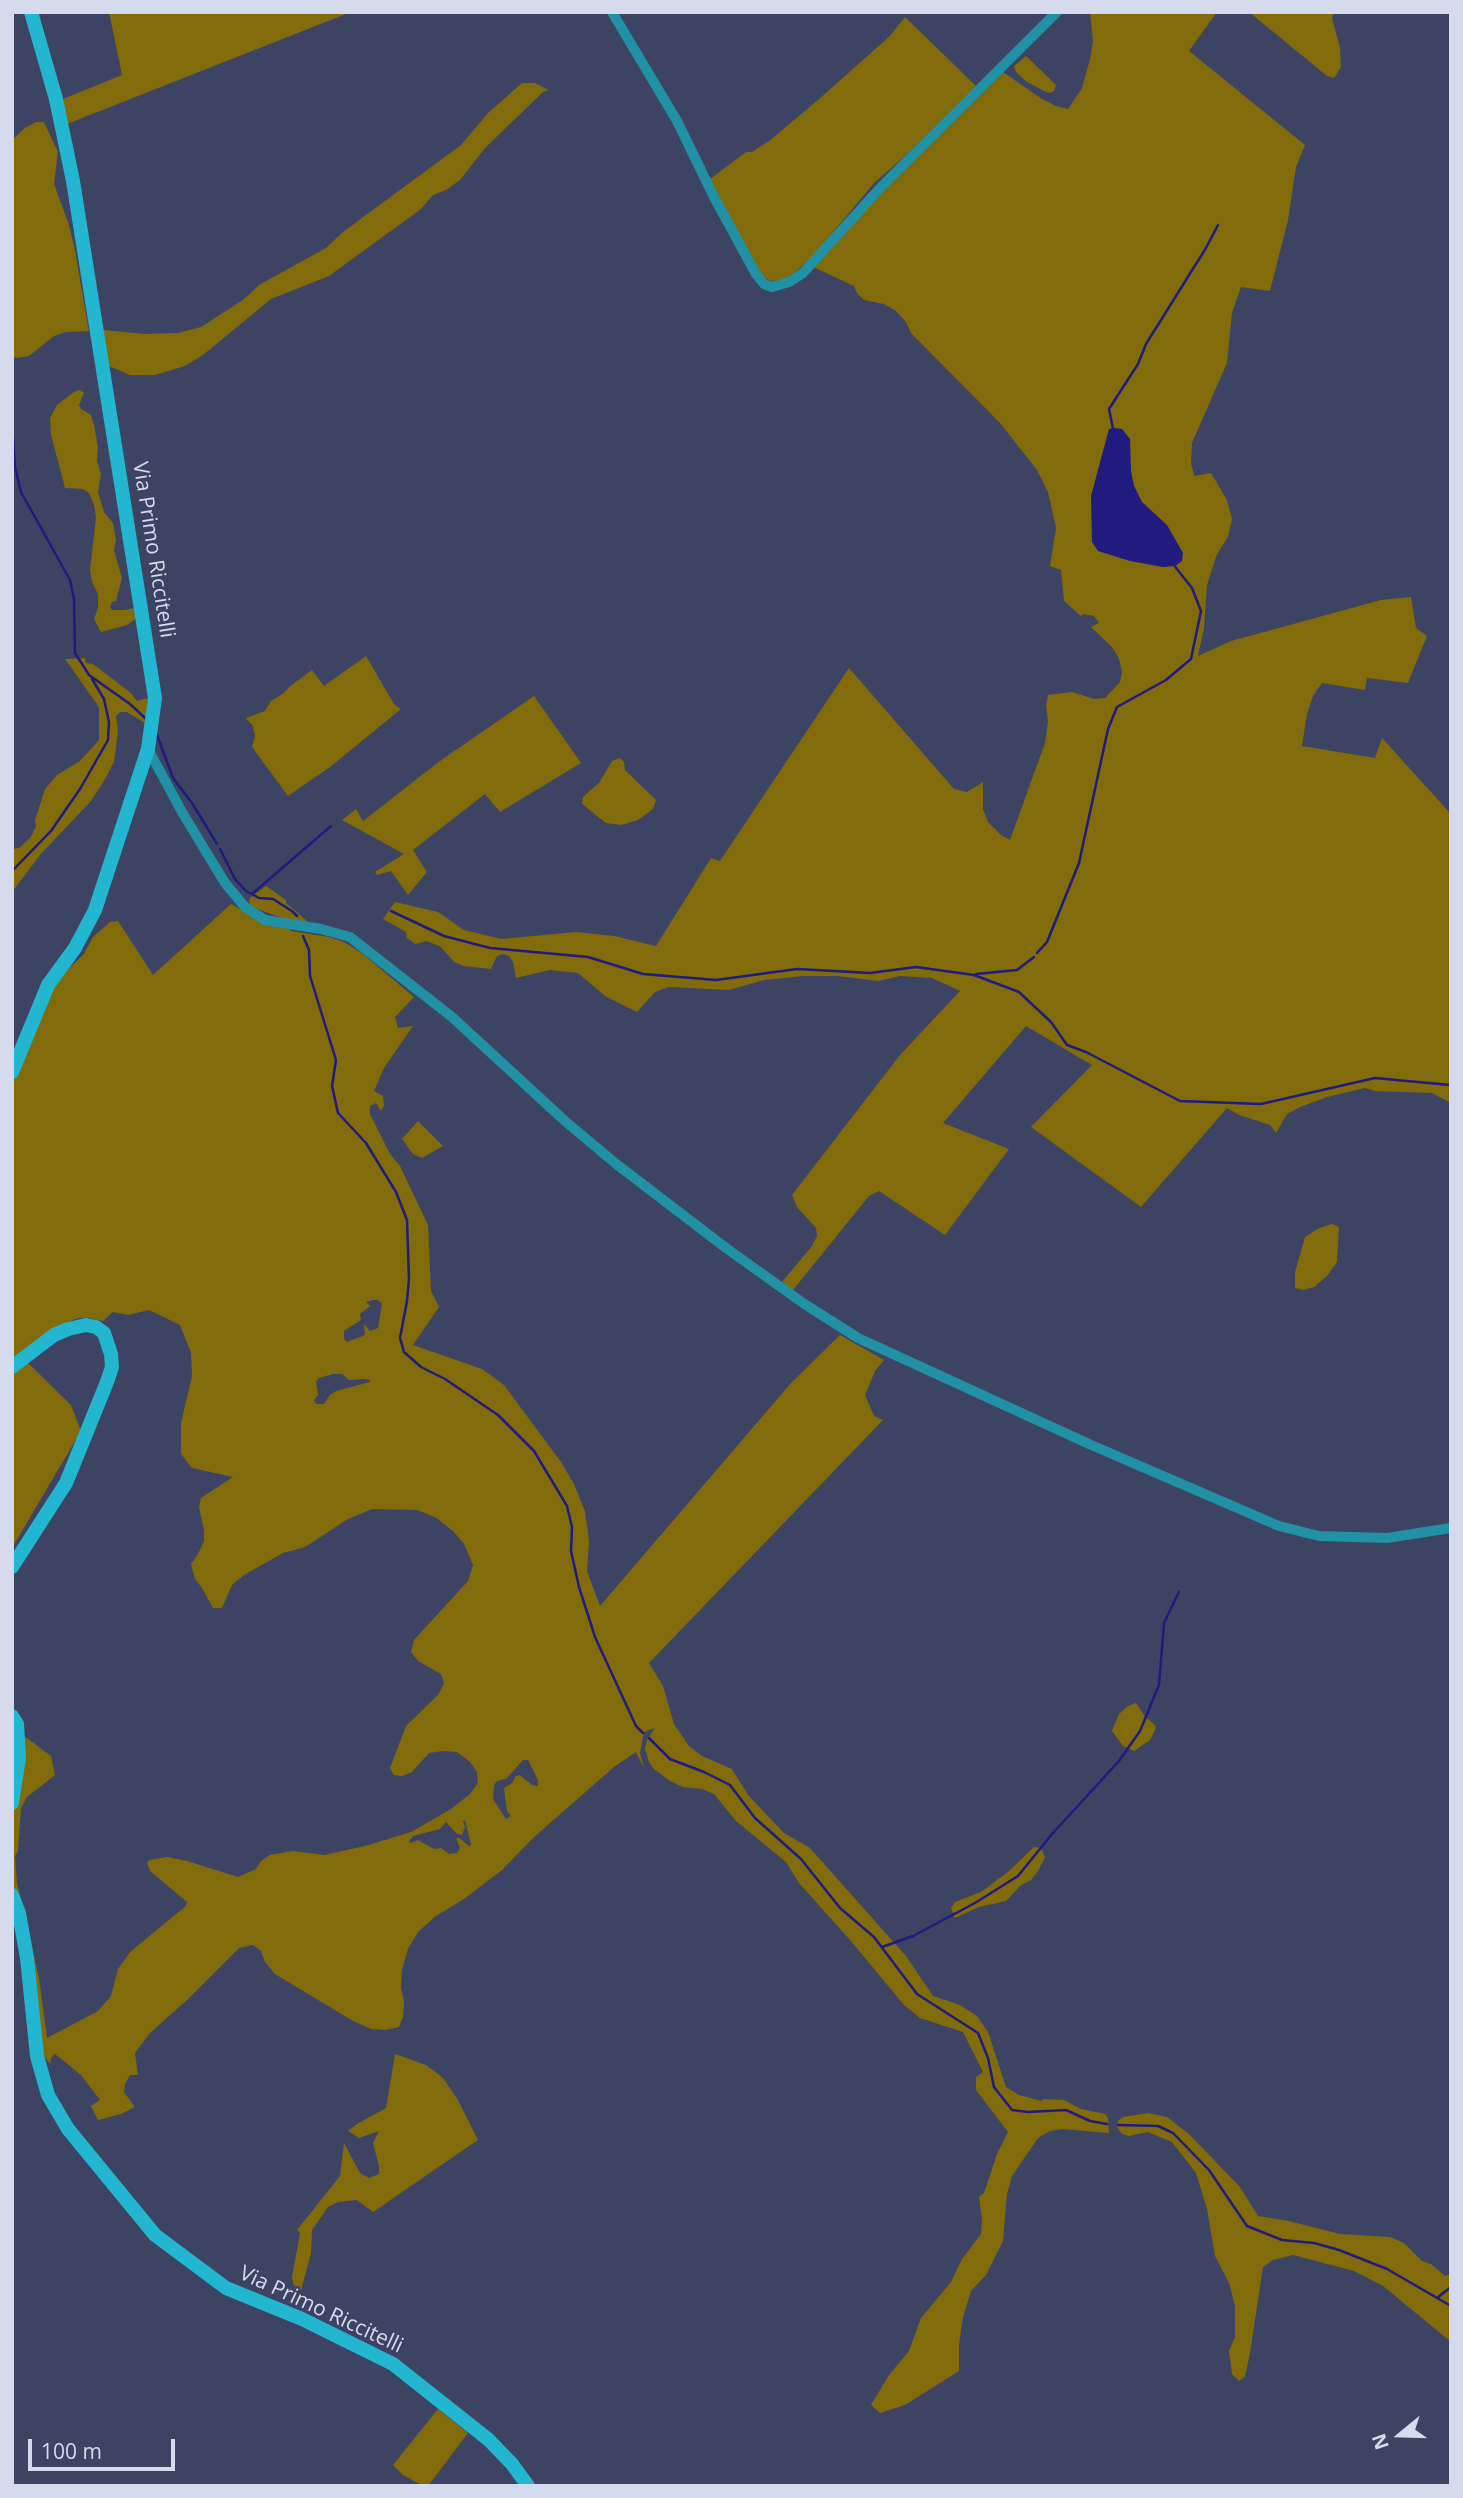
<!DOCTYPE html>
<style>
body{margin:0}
#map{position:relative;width:1463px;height:2498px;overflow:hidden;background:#3d4463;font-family:"Open Sans",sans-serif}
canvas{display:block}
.frame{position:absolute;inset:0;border:14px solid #d5daec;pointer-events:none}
.north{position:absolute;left:1365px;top:2400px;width:70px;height:70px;-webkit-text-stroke:5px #3d4463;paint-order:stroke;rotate:251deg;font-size:19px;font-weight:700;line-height:28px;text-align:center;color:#d5daec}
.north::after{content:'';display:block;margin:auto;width:24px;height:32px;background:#d5daec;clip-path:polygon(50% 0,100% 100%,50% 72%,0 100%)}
.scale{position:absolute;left:28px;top:2439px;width:147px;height:32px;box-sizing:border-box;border:4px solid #d5daec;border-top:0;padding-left:9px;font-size:21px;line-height:24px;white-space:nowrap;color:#d5daec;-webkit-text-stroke:5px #3d4463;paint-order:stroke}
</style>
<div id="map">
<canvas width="1463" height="2498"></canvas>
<div class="frame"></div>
<div class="north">N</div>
<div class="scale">100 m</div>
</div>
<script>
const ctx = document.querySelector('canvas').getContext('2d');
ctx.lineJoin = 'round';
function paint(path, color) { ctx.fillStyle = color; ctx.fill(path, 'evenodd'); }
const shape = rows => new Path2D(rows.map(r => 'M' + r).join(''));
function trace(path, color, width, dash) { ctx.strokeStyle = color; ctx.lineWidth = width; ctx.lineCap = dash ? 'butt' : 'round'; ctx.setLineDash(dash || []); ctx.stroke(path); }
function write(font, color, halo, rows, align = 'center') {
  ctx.font = font + ' "Open Sans",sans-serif'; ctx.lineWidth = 5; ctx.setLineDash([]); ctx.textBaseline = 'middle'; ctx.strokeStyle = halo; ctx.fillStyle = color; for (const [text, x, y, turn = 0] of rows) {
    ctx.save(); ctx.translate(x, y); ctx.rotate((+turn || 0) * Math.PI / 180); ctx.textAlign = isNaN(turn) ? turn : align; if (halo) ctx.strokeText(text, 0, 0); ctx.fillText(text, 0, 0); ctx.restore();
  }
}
const green = shape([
 [109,12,351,12,67,124,63,99,122,75],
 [1090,12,1217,12,1189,51,1305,145,1296,167,1288,220,1270,291,1241,287,1232,313,1227,363,1192,443,1191,463,1194,476,1211,473,1227,500,1232,519,1228,537,1217,554,1207,585,1204,628,1198,656,1231,641,1275,629,1381,600,1411,597,1416,628,1427,636,1408,683,1367,678,1365,690,1322,683,1313,696,1307,714,1302,746,1375,758,1382,738,1451,814,1451,1103,1432,1093,1375,1091,1365,1088,1327,1097,1300,1107,1287,1114,1276,1133,1270,1125,1239,1115,1227,1108,1141,1207,1031,1127,1092,1065,1026,1026,943,1123,1009,1149,945,1235,879,1191,869,1196,793,1290,782,1282,812,1246,817,1236,816,1228,797,1207,792,1195,900,1055,960,991,932,978,900,976,878,981,838,976,803,976,764,980,729,990,669,987,655,992,637,1012,605,996,578,973,550,970,516,978,513,962,509,956,503,954,497,956,491,969,463,966,454,962,441,947,427,941,415,944,407,938,406,932,383,919,395,902,438,912,464,930,501,939,576,932,614,936,656,946,711,858,720,861,849,668,954,789,967,792,983,782,983,809,988,822,1001,835,1010,840,1045,743,1048,721,1046,706,1048,695,1072,692,1094,699,1105,698,1120,682,1122,672,1119,659,1113,648,1091,627,1099,623,1094,616,1083,614,1081,616,1064,601,1061,570,1050,566,1056,528,1048,492,1037,470,1000,423,911,333,906,322,896,311,884,304,864,300,857,293,854,286,811,266,839,232,1003,72,1042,99,1056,106,1068,109,1082,88,1090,59,1093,42],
 [1249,12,1334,12,1332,18,1340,48,1341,67,1334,78,1327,76],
 [905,17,976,86,905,156,874,183,810,260,786,279,772,281,764,278,753,263,709,180,746,152,752,152,769,141,818,100,890,36],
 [1026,56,1056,85,1054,91,1050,93,1044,91,1027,82,1016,72,1014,66],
 [522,83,535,83,549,90,543,92,485,148,460,180,446,190,433,195,421,209,329,276,271,299,203,355,185,366,155,375,130,375,109,366,103,330,145,334,178,333,201,327,243,300,259,285,326,248,343,232,461,145,488,113],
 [36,122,44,122,58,152,54,184,68,222,74,245,89,331,66,332,54,336,29,356,16,358,12,356,12,140,25,128],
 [80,390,84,393,79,405,81,409,91,415,94,425,98,447,97,461,101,474,98,492,104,512,113,523,116,540,114,550,122,578,116,601,112,602,110,607,112,610,125,610,135,608,137,618,127,625,101,632,94,619,98,608,98,594,92,582,90,570,96,517,94,505,89,493,83,489,65,488,51,435,50,418,57,405,74,392],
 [366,656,394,704,401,709,330,767,288,796,252,747,255,736,253,726,246,718,265,711,271,701,284,693,289,687,312,670,324,686],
 [85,658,86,663,93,664,131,693,137,701,148,698,145,723,127,712,120,712,116,716,118,731,114,762,104,781,91,801,40,855,12,892,12,849,19,848,30,838,36,827,35,820,45,789,57,775,80,761,99,740,99,707,65,659],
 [534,696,581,763,500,812,485,794,413,850,427,872,408,895,391,871,377,875,375,872,404,854,342,820,356,809,363,821,440,761],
 [620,758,624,762,625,770,656,800,653,809,638,820,621,825,606,823,582,804,583,797,599,783,612,761],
 [266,886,286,900,286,903,308,922,290,921,252,907,249,902,250,898],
 [231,904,252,916,287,926,291,931,329,937,344,942,362,953,414,997,395,1017,398,1028,413,1026,384,1068,374,1091,383,1096,384,1106,381,1111,376,1103,370,1106,370,1114,390,1154,400,1166,428,1225,431,1291,439,1307,413,1345,482,1369,504,1385,561,1462,574,1484,585,1511,589,1541,587,1571,600,1606,791,1383,840,1335,884,1360,875,1371,865,1395,874,1416,883,1420,649,1663,663,1686,674,1724,689,1746,702,1756,732,1769,748,1795,784,1833,810,1848,906,1956,933,1996,960,2005,977,2016,988,2032,1006,2087,1019,2095,1041,2101,1043,2099,1064,2100,1081,2109,1105,2114,1108,2118,1109,2133,1062,2129,1050,2131,1038,2138,1012,2176,1007,2194,1003,2241,986,2275,971,2291,963,2317,959,2345,959,2371,905,2405,880,2413,871,2405,889,2375,909,2351,921,2318,951,2282,962,2259,981,2234,982,2220,979,2197,984,2193,997,2154,1008,2132,976,2090,976,2077,983,2072,963,2032,920,2018,904,2005,850,1940,799,1883,786,1862,736,1821,714,1794,702,1789,683,1787,670,1781,654,1769,649,1762,645,1749,647,1740,655,1728,644,1732,640,1753,644,1768,636,1752,614,1767,533,1838,502,1870,464,1899,436,1916,418,1932,408,1949,402,1970,401,1988,404,2001,403,2017,399,2027,385,2030,371,2029,353,2021,275,1974,265,1962,261,1951,253,1945,239,1948,187,2000,150,2033,135,2053,138,2075,130,2075,125,2084,124,2092,135,2107,121,2114,98,2120,91,2106,100,2100,81,2075,55,2054,51,2058,50,2064,40,2050,12,1892,12,1808,24,1736,51,1756,55,1775,27,1797,21,1808,18,1851,15,1856,17,1883,39,1978,47,2038,98,2011,111,1996,118,1969,130,1952,186,1906,187,1902,150,1871,147,1863,149,1860,167,1857,187,1861,238,1877,256,1869,261,1861,270,1855,293,1851,324,1855,365,1846,411,1832,451,1809,470,1794,478,1783,477,1772,470,1762,457,1752,443,1751,429,1753,412,1772,402,1776,394,1775,390,1768,406,1726,438,1695,444,1683,441,1674,418,1661,411,1652,414,1640,468,1581,473,1565,464,1544,453,1531,435,1517,417,1510,372,1509,348,1519,305,1547,283,1553,244,1575,232,1585,222,1608,213,1608,202,1588,195,1579,191,1564,198,1554,204,1541,204,1530,199,1507,201,1498,233,1477,192,1468,181,1454,181,1423,192,1376,191,1353,180,1325,149,1310,128,1315,113,1312,103,1321,89,1318,78,1318,61,1325,12,1360,12,1079,39,1009,66,971,84,954,93,937,110,922,118,921,153,975],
 [373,1300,378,1300,382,1304,378,1328,370,1331,364,1324,365,1335,347,1342,344,1339,344,1331,361,1320,360,1314,370,1306,366,1302],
 [333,1374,342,1374,349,1380,365,1379,370,1380,370,1382,336,1391,330,1395,324,1404,316,1404,314,1400,318,1395,316,1382,319,1378],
 [523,1760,528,1760,538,1780,538,1786,532,1785,520,1775,516,1776,512,1783,504,1788,507,1811,511,1816,506,1819,493,1799,494,1785,497,1781,506,1779],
 [465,1820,471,1845,469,1846,459,1838,456,1838,460,1848,457,1853,449,1854,441,1848,434,1849,418,1840,411,1843,409,1841,413,1836,440,1829,446,1822,456,1833,462,1835,465,1827,463,1821],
 [418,1121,443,1146,422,1158,413,1154,402,1139],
 [1332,1224,1339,1227,1337,1262,1327,1276,1314,1287,1303,1290,1295,1288,1295,1272,1305,1237,1319,1228],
 [26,1361,71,1405,81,1431,12,1548,12,1372],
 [1136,1703,1146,1718,1154,1724,1156,1728,1150,1740,1134,1751,1123,1746,1112,1731,1119,1714,1128,1706],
 [1034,1847,1041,1848,1045,1857,1038,1871,1031,1880,1021,1885,1006,1901,979,1907,955,1918,951,1908,955,1902,981,1892,1008,1872],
 [395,2054,426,2065,443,2078,458,2100,478,2140,373,2212,357,2200,338,2202,328,2207,312,2230,311,2253,301,2291,293,2284,292,2277,300,2233,297,2230,340,2176,344,2143,360,2173,369,2178,379,2174,379,2166,373,2143,379,2131,359,2138,348,2131,357,2124,386,2108],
 [1148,2113,1167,2117,1190,2135,1240,2187,1258,2216,1289,2221,1340,2234,1390,2237,1404,2243,1422,2261,1431,2264,1445,2276,1451,2274,1451,2342,1383,2286,1354,2271,1293,2255,1273,2260,1263,2267,1250,2353,1245,2377,1239,2381,1232,2374,1229,2351,1235,2337,1235,2306,1229,2283,1215,2256,1207,2209,1196,2173,1172,2142,1148,2132,1129,2136,1122,2134,1117,2127,1118,2121,1123,2117],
 [438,2409,468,2433,428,2486,423,2486,403,2475,393,2465]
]);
const water = shape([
 [1115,428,1122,429,1130,439,1131,471,1134,486,1142,502,1167,525,1183,553,1182,561,1175,566,1163,567,1130,561,1098,551,1092,542,1091,496,1109,429]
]);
const stream = shape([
 [12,422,15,467,21,492,70,580,74,599,75,653,89,675,130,704,145,718],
 [1113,429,1109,409,1138,364,1146,344,1206,248,1218,225],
 [157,735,173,778,192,803,217,844],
 [220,849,235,879,246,891,259,898,273,899,292,911,297,916],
 [12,871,51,831,80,789,108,740,109,722,104,699,92,679],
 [252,894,331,826],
 [391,911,444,936,490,948,588,957,643,974,716,980,797,969,870,973,916,967,974,975,1019,992],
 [303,936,309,950,310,976,336,1060,332,1086,338,1113,366,1143,396,1192,407,1220,409,1279,407,1301,400,1338,404,1352,421,1367,445,1379,498,1415,534,1451,567,1506,572,1527,571,1551,579,1587,595,1637,636,1726,643,1733],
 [1037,953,1047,942,1079,863,1108,729,1117,707,1166,680,1191,659,1201,611,1192,588,1173,564],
 [976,974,1017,970,1034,957],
 [1020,993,1051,1022,1067,1045,1086,1052,1180,1101,1261,1104,1375,1078,1450,1085],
 [649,1738,670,1759,704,1772,730,1785,755,1818,801,1859,840,1908,874,1937,917,1994,978,2033,988,2058,994,2087,1012,2110,1028,2112,1066,2110,1090,2121,1107,2124],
 [882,1947,913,1936,975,1903,1018,1876,1052,1834,1119,1761,1140,1731,1159,1685,1164,1623,1179,1592],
 [1118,2125,1158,2126,1173,2133,1209,2170,1247,2226,1282,2240,1314,2243,1339,2250,1387,2269,1451,2306],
 [1437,2298,1451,2287]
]);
const street = shape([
 [612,12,677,121,714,197,756,274,764,284,772,287,789,282,803,273,880,188,1057,12],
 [148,749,182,812,208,855,225,883,245,907,265,920,321,929,350,937,452,1017,565,1121,615,1163,726,1248,803,1303,858,1338,1089,1444,1279,1526,1319,1536,1387,1538,1451,1528]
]);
const secondary = shape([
 [12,1072,48,985,75,948,95,910,148,749,155,698,73,181,56,99,31,12],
 [12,1367,54,1335,68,1329,86,1325,96,1327,104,1333,111,1354,112,1367,107,1382,66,1483,12,1567],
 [12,1716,17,1724,19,1758,12,1803],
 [12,1895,19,1913,27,1958,37,2056,48,2095,68,2129,155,2235,226,2288,302,2319,393,2364,489,2440,512,2464,528,2486]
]);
const streetNames = [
 ["Via Primo Riccitelli",153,550,81],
 ["Via Primo Riccitelli",321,2310,25]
];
paint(green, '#816b0a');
paint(water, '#1f1b7f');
trace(stream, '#1f1b7f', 2.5);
trace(street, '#2191a6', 10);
trace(secondary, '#23b6d0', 14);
write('21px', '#d5daec', '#3d4463', streetNames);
</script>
